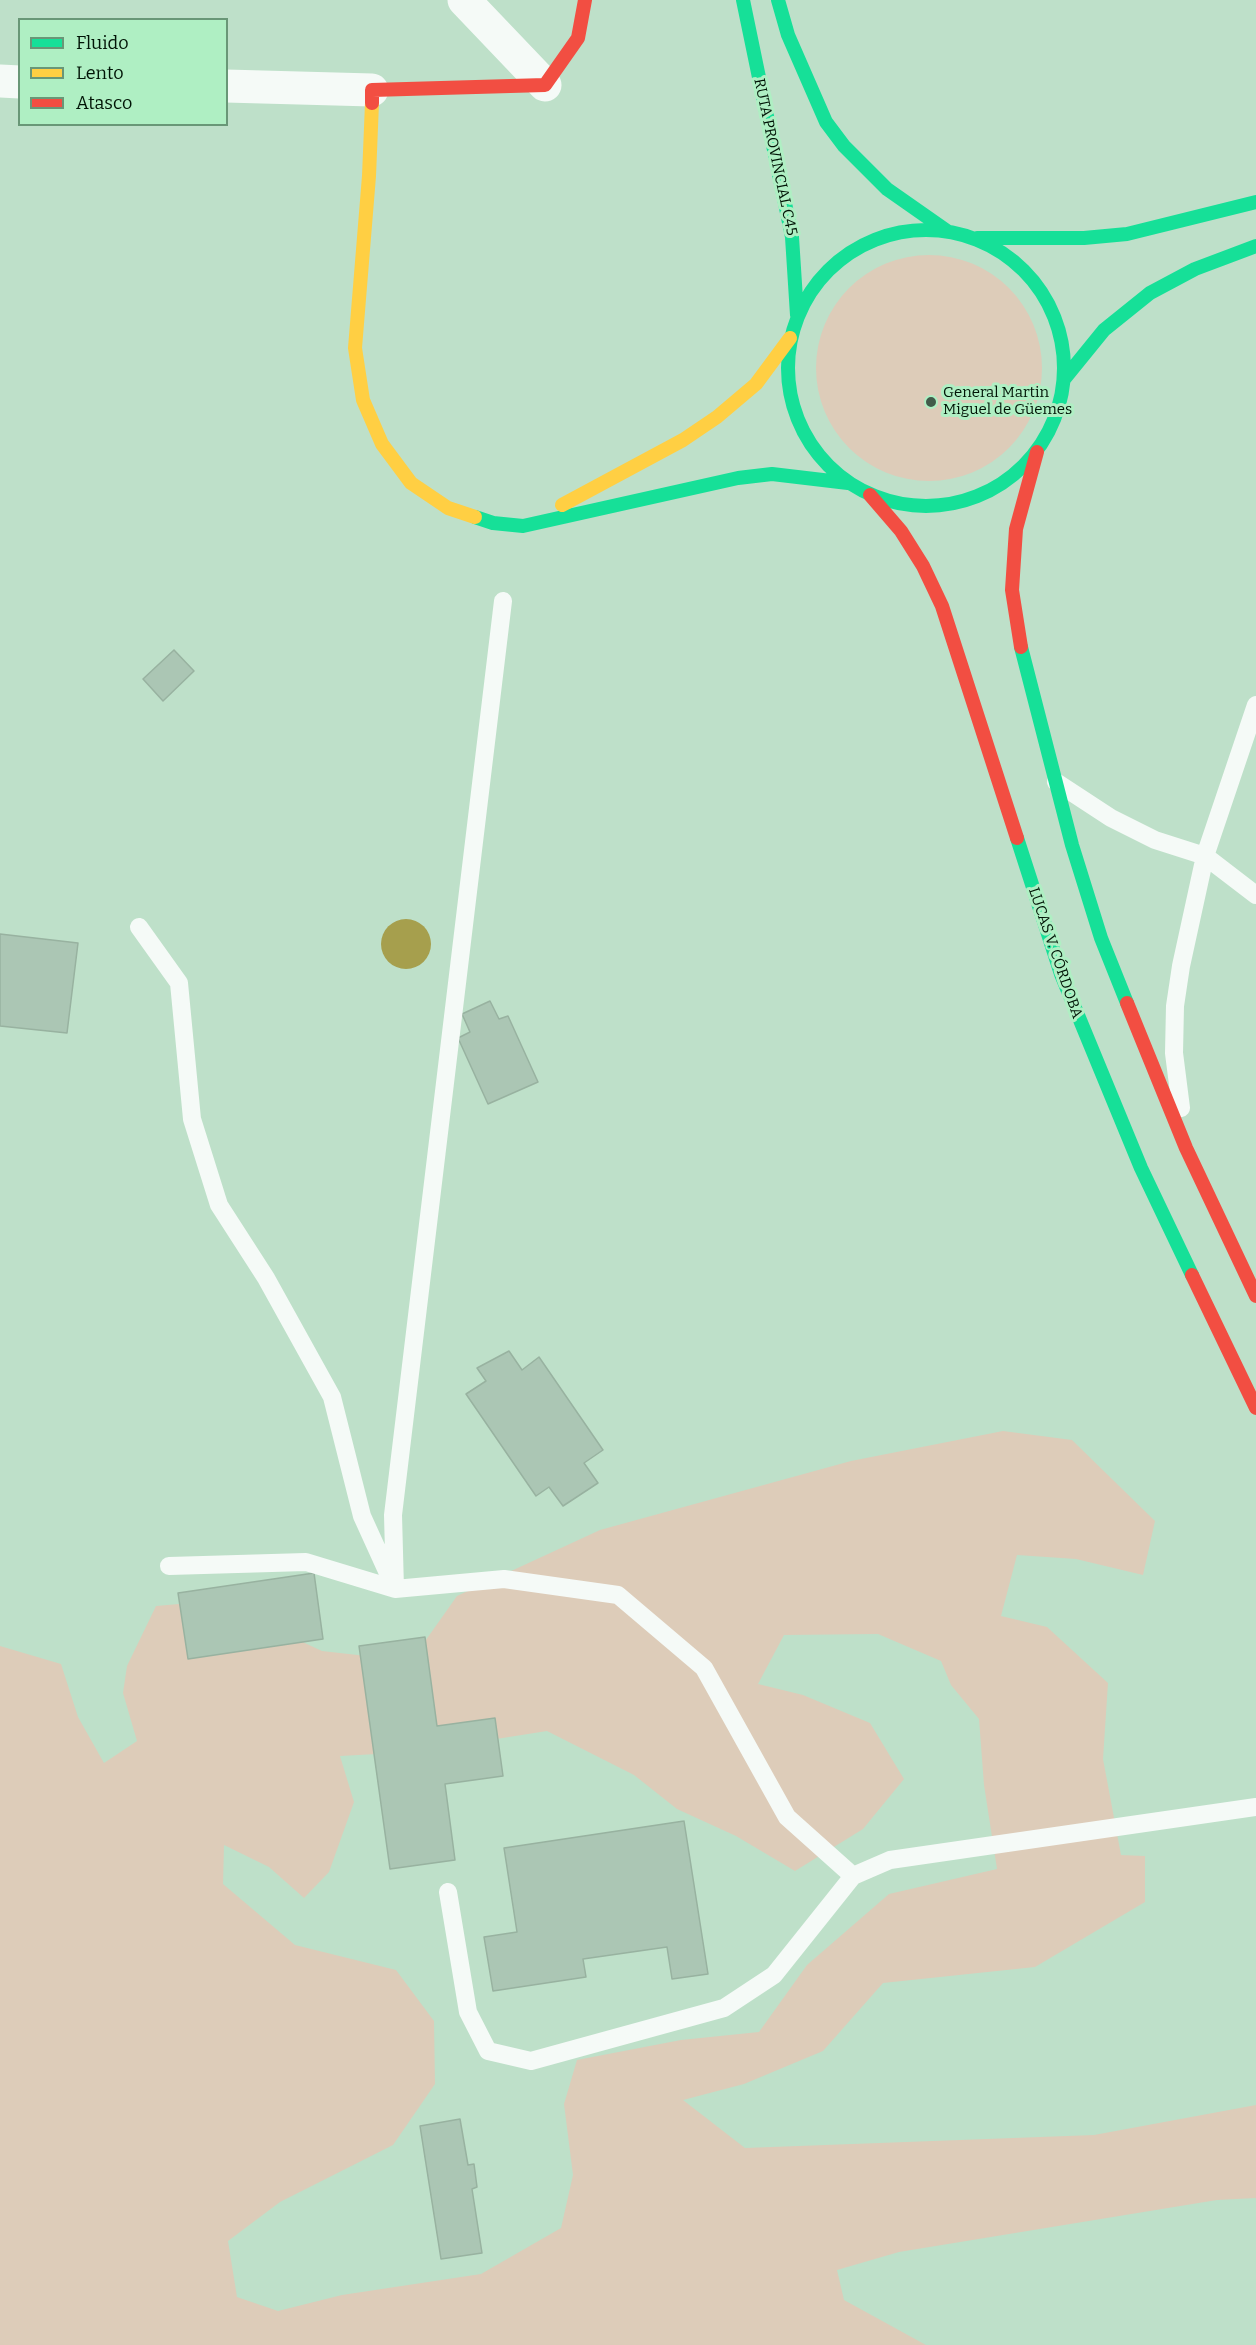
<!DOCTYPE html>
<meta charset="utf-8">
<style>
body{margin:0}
#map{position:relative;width:1256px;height:2345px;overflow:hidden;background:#bee0c9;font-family:Bitter,serif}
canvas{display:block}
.legend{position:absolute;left:18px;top:18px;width:210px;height:108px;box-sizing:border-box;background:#afefc3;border:2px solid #699777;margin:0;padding:8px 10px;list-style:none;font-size:18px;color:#001406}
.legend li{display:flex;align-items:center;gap:12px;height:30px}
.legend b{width:30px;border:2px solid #699777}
</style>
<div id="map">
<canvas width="1256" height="2345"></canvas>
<ul class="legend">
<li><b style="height:8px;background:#16e098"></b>Fluido</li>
<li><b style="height:8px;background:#ffcf43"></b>Lento</li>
<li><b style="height:8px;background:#f24e42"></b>Atasco</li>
</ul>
</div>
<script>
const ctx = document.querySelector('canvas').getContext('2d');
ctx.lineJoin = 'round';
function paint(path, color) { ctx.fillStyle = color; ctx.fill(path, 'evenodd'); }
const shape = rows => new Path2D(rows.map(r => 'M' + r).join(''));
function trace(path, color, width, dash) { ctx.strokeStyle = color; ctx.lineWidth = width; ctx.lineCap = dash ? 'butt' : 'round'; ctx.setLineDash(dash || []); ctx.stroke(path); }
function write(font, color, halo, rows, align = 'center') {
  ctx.font = font + ' Bitter,serif'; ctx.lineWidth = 6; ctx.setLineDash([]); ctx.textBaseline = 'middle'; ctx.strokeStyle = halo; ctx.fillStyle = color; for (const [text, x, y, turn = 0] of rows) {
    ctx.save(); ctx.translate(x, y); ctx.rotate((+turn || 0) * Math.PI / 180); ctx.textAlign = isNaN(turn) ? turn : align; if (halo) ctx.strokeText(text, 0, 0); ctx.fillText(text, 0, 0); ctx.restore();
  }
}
const green = shape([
 '816 368a113 113 0 1 1 226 0a113 113 0 1 1-226 0Z',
 [1003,1431,1072,1440,1155,1521,1143,1575,1076,1559,1017,1555,1001,1616,1047,1627,1108,1683,1103,1759,1121,1855,1145,1856,1145,1902,1035,1967,883,1983,823,2051,744,2084,683,2100,745,2148,1094,2135,1256,2105,1256,2198,1217,2200,899,2252,837,2270,844,2300,926,2345,0,2345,0,1646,61,1664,78,1717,104,1763,137,1741,123,1693,127,1666,156,1606,214,1601,322,1651,411,1661,457,1596,600,1530,851,1461],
 [878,1634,941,1661,951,1685,979,1719,984,1785,997,1869,889,1894,807,1965,759,2032,681,2040,577,2060,564,2104,573,2175,561,2228,481,2274,342,2295,278,2311,237,2297,228,2241,280,2202,393,2145,435,2084,434,2021,396,1970,295,1945,223,1884,224,1845,269,1867,304,1898,329,1872,354,1802,340,1756,414,1752,547,1731,634,1775,677,1809,736,1836,795,1871,863,1829,904,1779,870,1723,803,1695,758,1684,784,1635]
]);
const water = shape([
 '381 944a25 25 0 1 1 50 0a25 25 0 1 1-50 0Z'
]);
const building = shape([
 [174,650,194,671,163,701,143,679,174,650],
 [0,934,78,943,67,1033,0,1026,0,934],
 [490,1001,499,1019,508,1016,538,1082,488,1104,458,1038,470,1032,462,1014,490,1001],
 [509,1351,522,1370,539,1357,603,1450,584,1463,598,1483,563,1506,549,1487,536,1496,466,1394,486,1381,477,1368,509,1351],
 [314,1573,323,1639,188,1659,178,1593,314,1573],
 [425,1637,437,1726,495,1718,503,1776,445,1784,455,1860,390,1869,359,1646,425,1637],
 [684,1821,708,1974,672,1979,667,1947,583,1959,586,1977,493,1991,484,1937,517,1932,504,1848,684,1821],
 [460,2119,468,2165,474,2164,477,2187,472,2189,482,2253,441,2259,420,2126,460,2119]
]);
const lane = shape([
 [1056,782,1111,818,1155,840,1205,856,1256,895],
 [139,927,179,983,192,1119,219,1205,266,1278,332,1397,362,1516,392,1582],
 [1181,1108,1174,1053,1175,1006,1181,966,1205,856,1256,705],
 [169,1566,306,1562,395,1589,504,1579,618,1595,704,1668,787,1817,853,1876],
 [395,1589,393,1515,503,601],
 [448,1892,468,2012,488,2051,531,2061,724,2008,774,1975,853,1876,890,1860,1256,1807]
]);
const street = shape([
 [464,0,545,85],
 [0,81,20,82],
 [226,86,372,90]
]);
const fast = shape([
 [743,0,792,237,797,315],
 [778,0,788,35,826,122,844,146,887,189,947,231],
 '788 368a138 138 0 1 1 276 0a138 138 0 1 1-276 0Z',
 [977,238,1084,238,1127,234,1256,202],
 [1065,378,1104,330,1150,293,1195,269,1256,246],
 [475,517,493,523,523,526,738,478,772,474,848,483],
 [1021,647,1072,845,1101,938,1127,1003],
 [1017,838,1061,974,1141,1168,1192,1275]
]);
const slow = shape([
 [372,103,369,176,355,348,363,400,382,444,411,483,448,508,475,517],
 [562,505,683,440,717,417,756,384,790,338]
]);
const jam = shape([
 [372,103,372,90,545,85,578,38,585,0],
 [870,495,901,531,923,566,942,606,1017,838],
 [1021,647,1012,590,1016,529,1037,452],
 [1127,1003,1186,1148,1256,1296],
 [1192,1275,1256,1408]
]);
const markers = [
 [931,402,6,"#425b4a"]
];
const streetNames = [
 ["RUTA PROVINCIAL C45",775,157,78],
 ["LUCAS V. CÓRDOBA",1055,953,71]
];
const poiNames = [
 ["General Martin",943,393],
 ["Miguel de Güemes",943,410]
];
paint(green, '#ddccb9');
paint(water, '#a69f4d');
paint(building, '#abc6b4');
trace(building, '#98b2a0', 1.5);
trace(lane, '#f5faf7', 18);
trace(street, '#f5faf7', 33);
trace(fast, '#16e098', 14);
trace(slow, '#ffcf43', 14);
trace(jam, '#f24e42', 14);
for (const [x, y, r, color] of markers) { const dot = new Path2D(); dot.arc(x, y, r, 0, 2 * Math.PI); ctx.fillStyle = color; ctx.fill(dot); trace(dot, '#afefc3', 2); }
write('15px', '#001406', '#afefc3', streetNames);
write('15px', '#001406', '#afefc3', poiNames, 'left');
</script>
